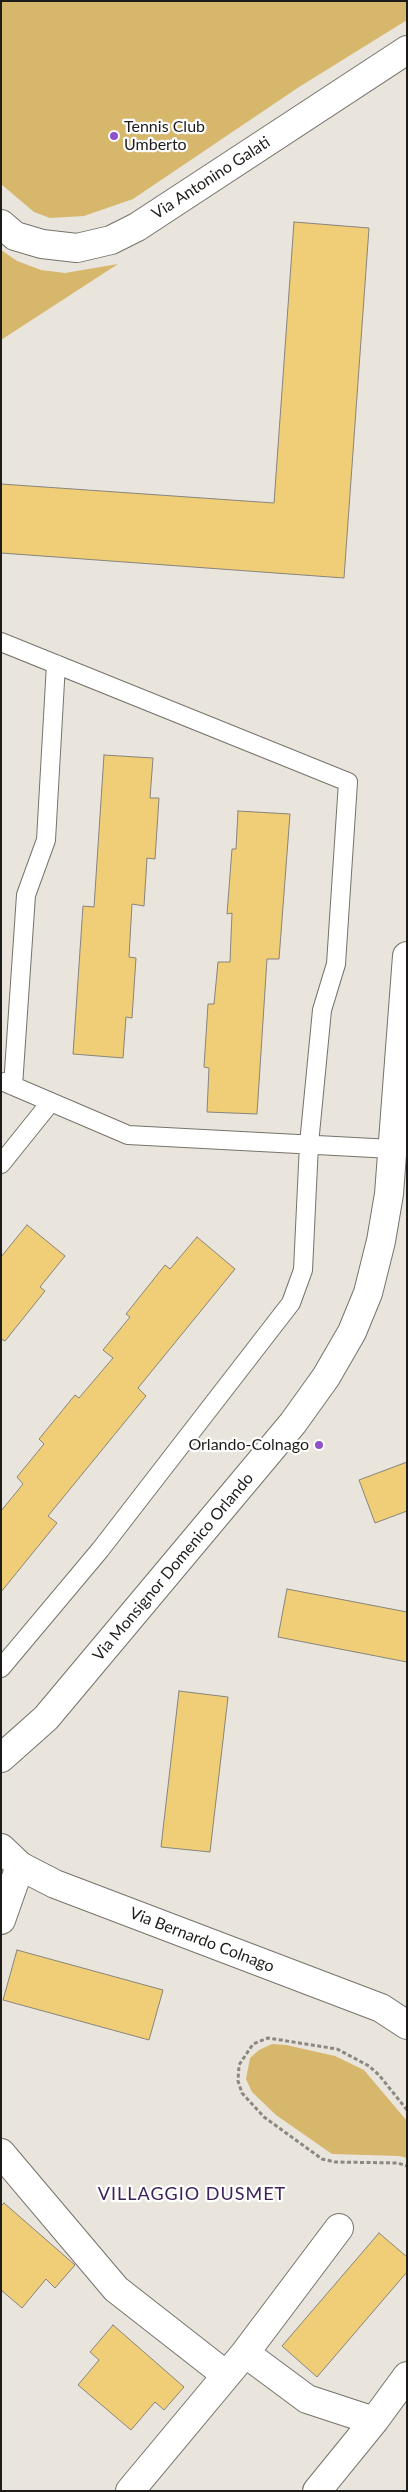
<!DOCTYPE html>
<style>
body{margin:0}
#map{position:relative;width:408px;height:2492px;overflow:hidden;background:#e9e5dc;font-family:Lato,sans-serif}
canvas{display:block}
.frame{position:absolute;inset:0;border:2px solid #1e1c19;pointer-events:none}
</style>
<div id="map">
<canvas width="408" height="2492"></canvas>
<div class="frame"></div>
</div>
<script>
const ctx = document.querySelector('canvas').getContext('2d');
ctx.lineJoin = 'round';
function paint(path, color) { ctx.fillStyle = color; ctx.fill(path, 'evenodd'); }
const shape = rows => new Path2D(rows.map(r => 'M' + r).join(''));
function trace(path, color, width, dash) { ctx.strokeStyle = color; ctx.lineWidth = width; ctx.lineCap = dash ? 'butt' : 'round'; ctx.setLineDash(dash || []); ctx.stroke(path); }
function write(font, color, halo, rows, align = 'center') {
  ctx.font = font + ' Lato,sans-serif'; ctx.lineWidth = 4.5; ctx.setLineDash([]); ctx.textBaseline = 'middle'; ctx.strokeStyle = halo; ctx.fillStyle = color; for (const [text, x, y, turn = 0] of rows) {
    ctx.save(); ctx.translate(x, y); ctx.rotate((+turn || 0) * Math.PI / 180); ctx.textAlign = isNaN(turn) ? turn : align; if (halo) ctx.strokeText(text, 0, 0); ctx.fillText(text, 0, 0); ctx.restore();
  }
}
const green = shape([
 [1,1,407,1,407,20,299,87,133,199,84,216,50,218,34,212,1,184],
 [1,250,17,261,41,270,65,273,118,264,1,340],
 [272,2044,286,2045,335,2056,364,2070,407,2121,407,2158,399,2156,332,2154,276,2115,252,2092,246,2079,250,2058,259,2050]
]);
const building = shape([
 [294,222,369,228,344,578,1,553,1,484,274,503,294,222],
 [104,755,153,758,150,798,159,798,155,859,147,858,144,906,132,904,129,957,136,958,132,1018,126,1017,123,1058,73,1054,83,906,94,907,104,755],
 [238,811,290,814,279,959,267,959,257,1114,207,1112,209,1068,204,1067,208,1004,214,1004,218,962,230,962,232,913,227,914,232,849,236,849,238,811],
 [27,1225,65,1256,40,1287,45,1291,5,1341,1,1339,1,1257,27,1225],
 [197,1237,235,1269,138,1388,146,1396,48,1516,57,1523,1,1592,1,1511,23,1484,17,1477,44,1444,39,1439,75,1395,79,1398,113,1358,103,1350,130,1317,126,1314,165,1265,170,1269,197,1237],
 [407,1462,407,1511,375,1523,359,1480,407,1462],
 [287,1589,407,1612,407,1662,278,1637,287,1589],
 [179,1691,228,1697,210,1852,161,1847,179,1691],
 [17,1950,163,1990,149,2040,3,2000,17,1950],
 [4,2203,75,2265,55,2288,46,2279,22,2308,1,2290,1,2206,4,2203],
 [379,2233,407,2257,407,2272,317,2377,282,2346,379,2233],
 [113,2325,184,2387,164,2410,155,2402,131,2430,78,2385,99,2360,90,2352,113,2325]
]);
const path = shape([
 [407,2110,379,2075,369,2066,337,2049,268,2038,253,2044,239,2065,238,2081,242,2093,264,2117,322,2159,335,2162,398,2163,407,2166]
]);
const service = shape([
 [1,642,348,782,336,964,322,1010,309,1144,303,1270,291,1303,100,1550,1,1668],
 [4,1082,128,1135,392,1149],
 [13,1086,26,895,46,840,56,664],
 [1,1164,50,1103]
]);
const minor = shape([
 [1,224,15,236,42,244,77,248,111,240,137,227,407,50],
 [1,1920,20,1866],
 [1,2153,116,2289,226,2375],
 [245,2353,307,2399,374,2421],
 [130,2491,245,2353,339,2228],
 [317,2491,374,2421,407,2376]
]);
const secondary = shape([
 [1,1758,46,1718,293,1423,326,1377,352,1332,368,1293,381,1241,389,1194,407,956],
 [1,1848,20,1866,55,1884,381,2008,407,2025]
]);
const markers = [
 [114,136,5,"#8f52c9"],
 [319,1445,5,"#8f52c9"]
];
const poiNames = [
 ["Tennis Club",124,127],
 ["Umberto",124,145],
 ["Orlando-Colnago",309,1445,"right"]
];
const streetNames = [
 ["Via Antonino Galati",211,178,-33],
 ["Via Monsignor Domenico Orlando",173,1567,-50],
 ["Via Bernardo Colnago",202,1940,21]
];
const neighbourhoodNames = [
 ["VILLAGGIO DUSMET",192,2194]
];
paint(green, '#d6b76c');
paint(building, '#f0cd77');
trace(building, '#87847c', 1);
trace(service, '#76736b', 20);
trace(minor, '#76736b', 30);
trace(secondary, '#76736b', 30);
trace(path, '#8b8881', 3, [4, 2.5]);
trace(service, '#fff', 18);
trace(minor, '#fff', 28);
trace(secondary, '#fff', 28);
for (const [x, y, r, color] of markers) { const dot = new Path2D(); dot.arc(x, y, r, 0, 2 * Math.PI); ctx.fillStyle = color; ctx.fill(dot); trace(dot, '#fff', 2); }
write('16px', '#1e1c19', '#fff', poiNames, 'left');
write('16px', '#1e1c19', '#fff', streetNames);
ctx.letterSpacing = '1px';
write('18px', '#3e2159', '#fff', neighbourhoodNames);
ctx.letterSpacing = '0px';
</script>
